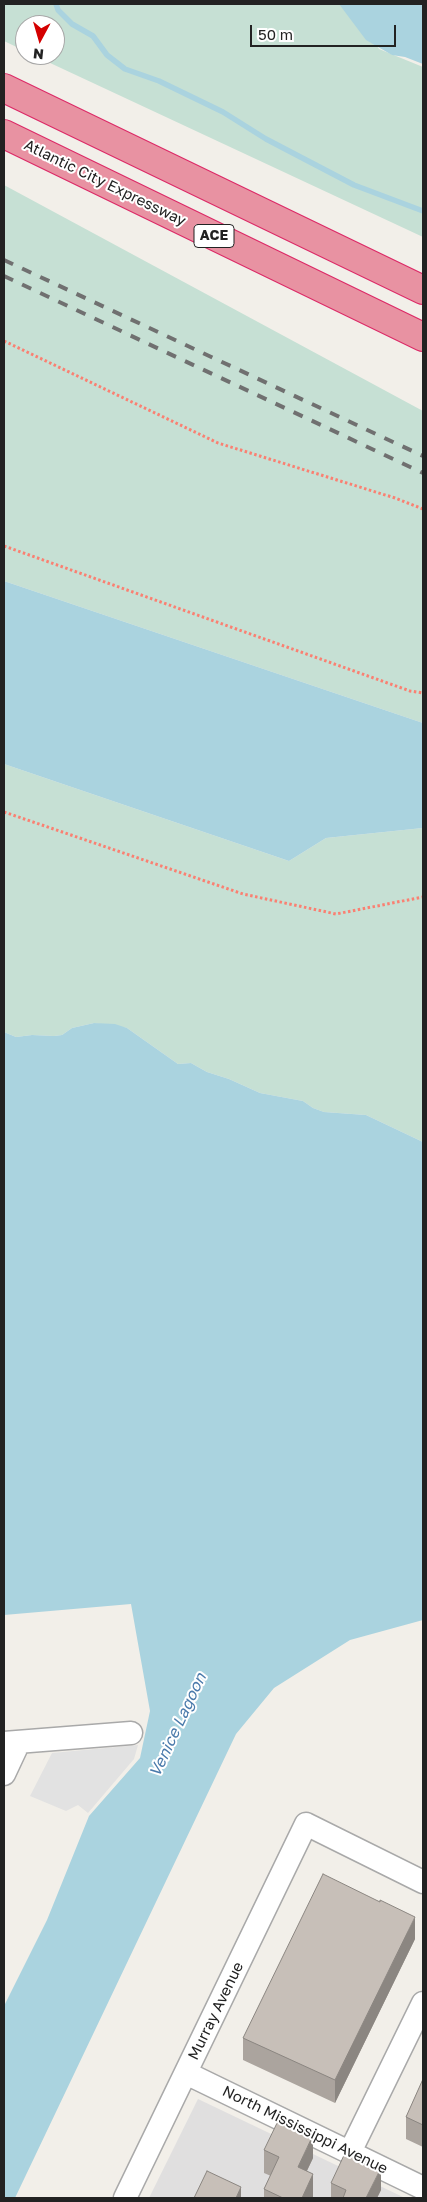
<!DOCTYPE html>
<style>
body{margin:0}
#map{position:relative;width:427px;height:2202px;overflow:hidden;background:#f2efe9;font-family:"Golos Text",sans-serif}
canvas{display:block}
.frame{position:absolute;inset:0;border:5px solid #222;pointer-events:none}
.north{position:absolute;left:15px;top:15px;width:50px;height:50px;box-sizing:border-box;background:#fff;border:1px solid #a7a7a7;border-radius:50%;rotate:186deg;font-size:14px;font-weight:700;line-height:20px;text-align:center;color:#222}
.north::after{content:'';display:block;margin:auto;width:18px;height:22px;background:#d40000;clip-path:polygon(50% 0,100% 100%,50% 72%,0 100%)}
.scale{position:absolute;left:250px;top:25px;width:146px;height:22px;box-sizing:border-box;border:2px solid #222;border-top:0;padding-left:6px;font-size:15px;line-height:18px;white-space:nowrap;color:#222;-webkit-text-stroke:4px #fff;paint-order:stroke}
</style>
<div id="map">
<canvas width="427" height="2202"></canvas>
<div class="frame"></div>
<div class="north">N</div>
<div class="scale">50 m</div>
</div>
<script>
const ctx = document.querySelector('canvas').getContext('2d');
ctx.lineJoin = 'round';
function paint(path, color) { ctx.fillStyle = color; ctx.fill(path, 'evenodd'); }
const shape = rows => new Path2D(rows.map(r => 'M' + r).join(''));
function trace(path, color, width, dash) { ctx.strokeStyle = color; ctx.lineWidth = width; ctx.lineCap = dash ? 'butt' : 'round'; ctx.setLineDash(dash || []); ctx.stroke(path); }
function write(font, color, halo, rows, align = 'center') {
  ctx.font = font + ' "Golos Text",sans-serif'; ctx.lineWidth = 4; ctx.setLineDash([]); ctx.textBaseline = 'middle'; ctx.strokeStyle = halo; ctx.fillStyle = color; for (const [text, x, y, turn = 0] of rows) {
    ctx.save(); ctx.translate(x, y); ctx.rotate((+turn || 0) * Math.PI / 180); ctx.textAlign = isNaN(turn) ? turn : align; if (halo) ctx.strokeText(text, 0, 0); ctx.fillText(text, 0, 0); ctx.restore();
  }
}
const residential = shape([
 [198,2099,405,2198,149,2198]
]);
const wetland = shape([
 [4,4,350,4,379,49,423,67,423,237,33,55,55,55,55,25,25,25,25,51,4,41],
 [4,185,423,411,423,723,4,581],
 [4,764,289,861,326,838,423,828,423,1142,366,1115,324,1112,313,1108,303,1101,260,1093,229,1079,207,1072,191,1063,178,1064,127,1028,94,1023,72,1028,62,1035,54,1036,32,1035,16,1037,4,1032]
]);
const parking = shape([
 [138,1745,134,1759,88,1813,78,1805,66,1811,30,1796,52,1753]
]);
const water = shape([
 [339,4,423,4,423,64,405,57,392,55,366,40],
 [4,581,423,723,423,828,326,838,289,861,4,764],
 [94,1023,115,1024,127,1028,178,1064,191,1063,207,1072,229,1079,260,1093,303,1101,313,1108,324,1112,366,1115,423,1142,423,1620,350,1640,274,1688,236,1734,15,2198,4,2198,4,2006,47,1920,89,1816,140,1758,150,1711,131,1604,4,1615,4,1032,16,1037,32,1035,54,1036,62,1035,72,1028]
]);
const stream = shape([
 [56,4,58,10,72,24,93,36,107,55,125,69,159,81,223,112,266,139,354,185,423,211]
]);
const path = shape([
 [4,341,218,443,395,498,423,509],
 [4,546,410,691,423,693],
 [4,812,243,894,336,914,423,897]
]);
const street = shape([
 [4,1743,131,1733],
 [4,1774,19,1742],
 [186,2073,423,2188],
 [350,2152,423,2003],
 [125,2198,306,1824,423,1882]
]);
const highway = shape([
 [4,88,423,290],
 [4,134,423,337]
]);
const rail = shape([
 [4,260,423,456],
 [4,276,423,473]
]);
const wall = shape([
 [380,1902,415,1939,335,2103,243,2060,243,2038],
 [423,2079,423,2147,406,2139,406,2117],
 [264,2150,313,2158,307,2171,313,2197,313,2198,264,2198,264,2189,271,2176,264,2173],
 [331,2183,381,2190,377,2198,331,2198]
]);
const shadedWall = shape([
 [415,1917,415,1939,335,2103,335,2080],
 [313,2135,313,2158,298,2189,298,2167],
 [381,2168,381,2190,377,2198,366,2198],
 [313,2174,313,2198,302,2198],
 [241,2187,241,2198,236,2198]
]);
const building = shape([
 [323,1874,380,1902,380,1900,415,1917,335,2080,243,2038,323,1874],
 [423,2079,423,2125,406,2117,423,2079],
 [279,2119,313,2135,298,2167,313,2174,302,2198,283,2198,264,2189,279,2157,264,2150,279,2119],
 [346,2151,381,2168,366,2198,343,2198,346,2190,331,2183,346,2151],
 [207,2171,241,2187,236,2198,194,2198,207,2171]
]);
const shields = [
 [214,236,40]
];
const shieldNames = [
 ["ACE",214,236]
];
const streetNames = [
 ["Atlantic City Expressway",105,183,26],
 ["Murray Avenue",216,2011,-64],
 ["North Mississippi Avenue",305,2130,26]
];
const waterNames = [
 ["Venice Lagoon",178,1725,-65]
];
paint(residential, '#e0dfdf');
paint(wetland, '#c6e0d4');
paint(parking, '#e2e2e2');
paint(water, '#aad3df');
trace(stream, '#aad3df', 5.5);
trace(street, '#a9a9a9', 25);
trace(highway, '#dc2a67', 30);
trace(path, '#fa8072', 3, [2.5, 2.5]);
trace(street, '#fff', 22);
trace(highway, '#e892a2', 28);
trace(rail, '#707070', 4, [10, 10]);
paint(wall, '#aba49e');
paint(shadedWall, '#8b8681');
paint(building, '#c7bfb8');
trace(building, '#8b8681', 1);
for (const [x, y, w] of shields) { const box = new Path2D(); box.roundRect(x - w / 2, y - 11.5, w, 23, 4); ctx.fillStyle = '#fff'; ctx.fill(box); trace(box, '#222', 1); }
write('bold 14px', '#222', null, shieldNames);
write('15px', '#222', '#fff', streetNames);
write('italic 16px', '#4a7aab', '#fff', waterNames);
</script>
